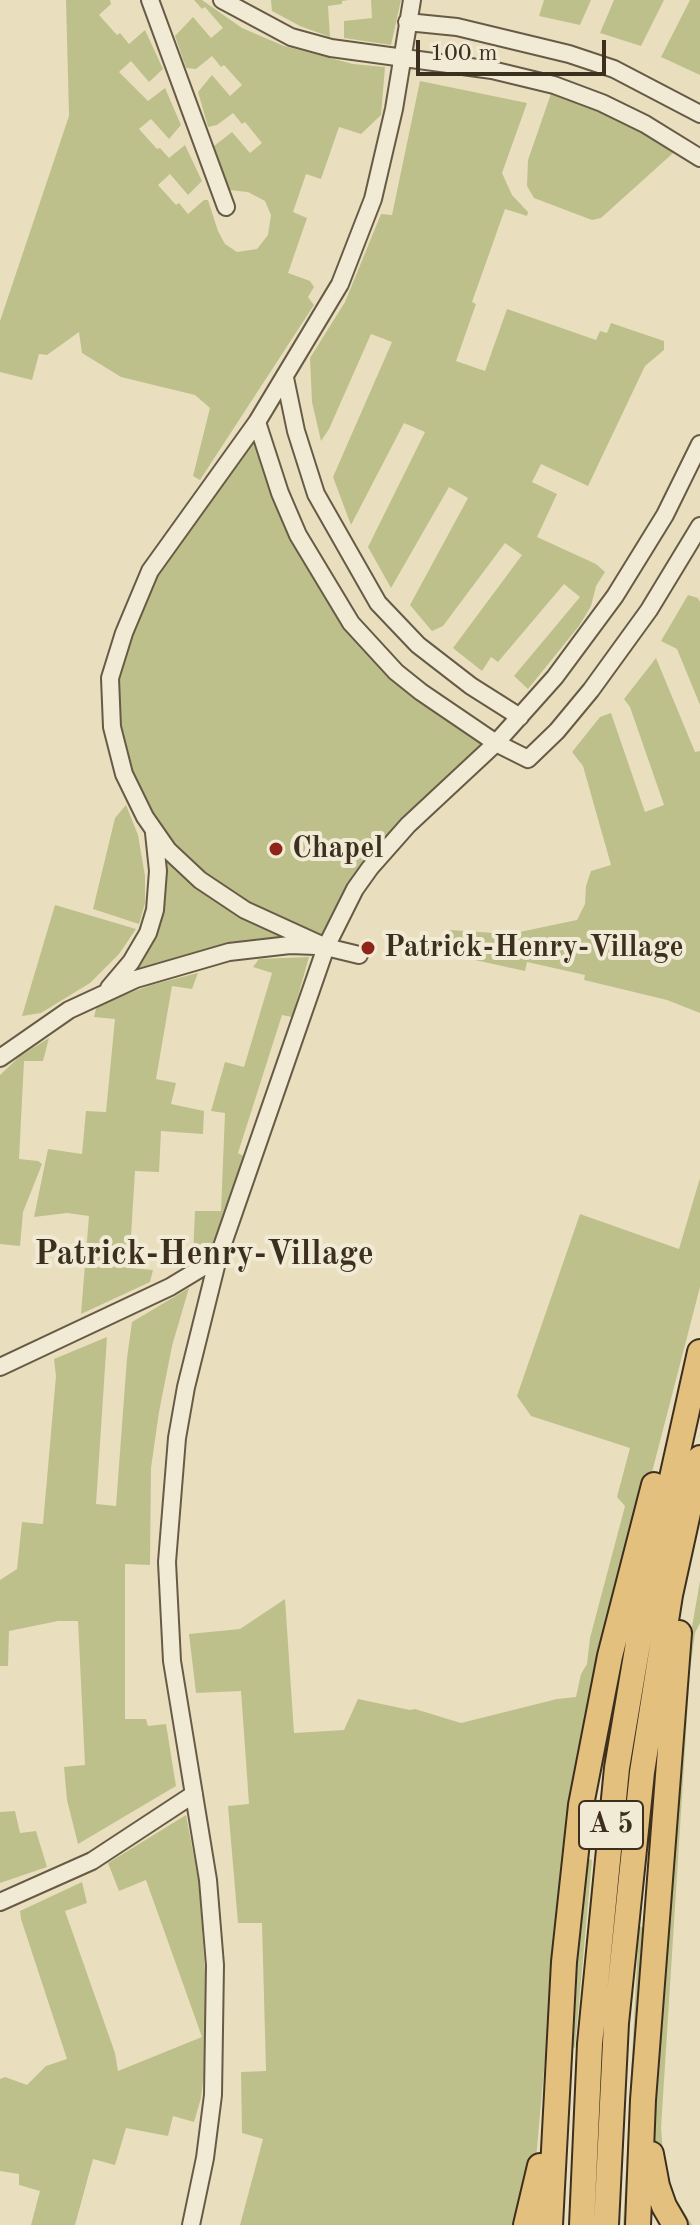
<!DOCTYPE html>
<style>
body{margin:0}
#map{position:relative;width:700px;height:2225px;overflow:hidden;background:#e9dfbe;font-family:"Old Standard TT",serif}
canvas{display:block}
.scale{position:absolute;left:416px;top:40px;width:190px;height:36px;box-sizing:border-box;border:4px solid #3d2f1e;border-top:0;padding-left:10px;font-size:24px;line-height:28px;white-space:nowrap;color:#3d2f1e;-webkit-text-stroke:6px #f1ead5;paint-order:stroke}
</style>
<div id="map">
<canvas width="700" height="2225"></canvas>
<div class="scale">100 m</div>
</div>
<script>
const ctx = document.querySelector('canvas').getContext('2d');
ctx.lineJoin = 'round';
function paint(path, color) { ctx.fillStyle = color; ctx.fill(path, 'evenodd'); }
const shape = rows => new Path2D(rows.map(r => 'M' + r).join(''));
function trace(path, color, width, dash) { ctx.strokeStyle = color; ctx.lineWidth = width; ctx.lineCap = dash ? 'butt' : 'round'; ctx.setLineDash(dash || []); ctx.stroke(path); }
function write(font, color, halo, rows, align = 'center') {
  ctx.font = font + ' "Old Standard TT",serif'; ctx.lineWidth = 8; ctx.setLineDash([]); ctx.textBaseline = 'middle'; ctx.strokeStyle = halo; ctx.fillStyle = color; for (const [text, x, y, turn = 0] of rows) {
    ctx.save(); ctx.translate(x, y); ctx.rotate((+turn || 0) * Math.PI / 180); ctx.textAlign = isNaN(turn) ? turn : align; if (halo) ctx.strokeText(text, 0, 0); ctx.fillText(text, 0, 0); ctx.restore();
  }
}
const green = shape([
 [66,0,110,0,111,4,99,15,117,35,120,33,129,44,145,30,163,69,149,82,131,61,119,72,148,101,165,88,181,125,169,139,151,119,139,129,157,149,160,148,169,158,185,145,202,181,188,195,170,174,158,185,176,205,179,203,188,214,204,200,208,200,218,231,225,244,237,252,257,249,268,235,271,215,265,201,248,192,229,190,214,146,232,132,250,153,262,143,245,122,242,124,233,113,217,125,208,127,198,92,212,75,230,96,242,85,224,65,221,67,212,56,196,69,186,68,175,36,193,17,211,38,223,28,205,7,202,9,194,0,202,0,242,28,284,46,353,64,385,67,381,115,361,134,339,127,321,179,306,174,293,212,307,218,288,273,310,281,314,287,308,297,314,305,200,480,193,476,210,408,195,395,121,377,82,353,79,332,47,355,39,354,32,380,0,372,0,321,69,116],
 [271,0,349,0,342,1,342,4,328,6,330,37,300,26,272,11],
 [371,0,401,0,391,45,344,38,344,21,372,18],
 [544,0,591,0,580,25,539,16],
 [614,0,664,0,641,46,600,33],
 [690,0,700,0,700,75,661,57],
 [420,81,527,103,502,173,512,195,528,212,527,216,505,209,472,302,476,304,456,361,485,371,507,309,596,340,600,331,607,333,611,323,664,341,664,350,645,366,588,486,541,464,532,482,557,494,537,537,596,564,605,572,596,586,591,606,579,626,528,689,514,676,580,597,564,584,498,662,491,657,482,671,453,648,522,555,505,543,443,626,432,631,410,605,468,498,449,487,391,588,368,547,425,432,404,423,351,525,333,477,392,342,371,334,329,429,321,441,312,402,310,358,345,302,381,214,392,215],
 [554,85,682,145,601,218,592,220,534,198,527,186,528,160],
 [257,422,280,493,372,647,496,743,390,845,326,947,290,945,136,979,131,962,155,911,145,817,110,702,137,598],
 [688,595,698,598,700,602,700,705,677,649,661,641],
 [656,658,695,752,700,751,700,1013,667,1000,584,980,585,975,527,962,525,971,443,953,450,935,449,930,510,934,577,920,585,904,586,886,591,871,611,865,583,766,572,752,600,717,611,713,645,812,664,805,630,707,624,699],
 [126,805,138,835,145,876,145,903,139,924,93,909,115,818],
 [55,905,136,929,119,954,90,983,41,1013,22,1016],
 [309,957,292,1017,282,1015,238,1153,245,1157,214,1246,193,1255,195,1211,221,1211,225,1113,211,1111,225,1062,244,1067,272,973,253,967,259,959],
 [198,973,192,989,172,986,156,1079,176,1083,171,1104,204,1111,203,1134,161,1131,159,1172,135,1171,129,1268,153,1270,150,1282,81,1314,89,1216,67,1213,34,1217,48,1149,82,1154,86,1111,106,1112,115,1019,94,1017,97,1005,151,985],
 [49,1038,43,1061,24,1061,19,1159,38,1161,42,1164,23,1212,20,1246,0,1244,0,1075,20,1056],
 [700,1178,700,1287,643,1507,555,1948,536,2159,522,2225,240,2225,263,2139,242,2133,241,2072,266,2071,262,1923,238,1923,228,1806,249,1804,241,1691,196,1693,189,1634,240,1629,285,1599,294,1733,344,1730,358,1699,410,1710,415,1709,461,1723,557,1699,576,1697,581,1674,587,1664,590,1638,625,1506,617,1497,630,1448,531,1416,517,1396,580,1214,679,1249],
 [189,1288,172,1346,159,1412,151,1468,150,1565,125,1564,125,1719,146,1719,148,1726,166,1724,176,1786,78,1844,67,1800,64,1767,85,1765,78,1621,58,1621,9,1631,8,1666,0,1666,0,1580,17,1569,22,1522,43,1524,56,1376,54,1359,107,1337,96,1504,116,1506,127,1358,132,1322],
 [700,1581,700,1623,695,1633,690,1670,661,2128,663,2153,668,2176,676,2199,692,2225,682,2225,655,2158,654,2136,688,1650],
 [614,1674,585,1858,592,1860,575,2047,568,2052,572,1939],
 [15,1811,20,1833,36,1831,47,1867,0,1883,0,1812],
 [186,1815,199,1884,207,2001,207,2049,201,2098,194,2122,173,2116,168,2136,126,2128,115,2165,93,2159,75,2225,31,2225,40,2191,19,2185,19,2174,0,2171,0,2079,5,2077,27,2085,46,2066,67,2059,21,1919,20,1911,82,1882,87,1903,65,1911,115,2053,118,2071,202,2037,146,1880,119,1891,108,1863],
 [639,1926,650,1930,633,2225,623,2225]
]);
const minor = shape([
 [150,0,226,207],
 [222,0,291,37,331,48,492,70,554,85,602,103,645,124,700,158],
 [407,22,457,27,569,54,614,69,700,114],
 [285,378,296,431,316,494,378,603,418,645,471,686,520,717],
 [257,422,280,493,298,535,351,623,396,672,421,692,496,743,528,759,557,731,591,690,649,610,700,526],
 [359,955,326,947,245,910,200,880,168,850,145,817,124,774,112,727,110,678,124,633,150,571,257,422,340,284,373,199,394,109,412,0],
 [109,988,131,962,148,933,155,910,158,871,154,833],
 [0,1058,69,1010,136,979,229,952,290,945,316,946],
 [0,1367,170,1287,218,1258],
 [0,1902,92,1861,194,1794],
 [191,2225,205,2158,213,2095,215,1965,208,1880,172,1661,167,1562,177,1438,186,1387,218,1258,326,947,355,889,370,868,408,825,496,743,555,677,615,596,665,515,700,444]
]);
const highway = shape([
 [651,2154,657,2186,664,2206,675,2225],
 [526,2225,540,2166],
 [550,2225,564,1962,581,1805,610,1656,654,1485],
 [582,2225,590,2044,617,1768,647,1590,700,1352],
 [606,2225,616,2023,642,1772,670,1595,700,1458],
 [638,2225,643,2100,679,1633]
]);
const markers = [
 [276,849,8,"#8f2418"],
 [368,948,8,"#8f2418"]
];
const shields = [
 [611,1825,64]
];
const shieldNames = [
 ["A 5",611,1825]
];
const poiNames = [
 ["Chapel",292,849],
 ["Patrick-Henry-Village",384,948]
];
const quarterNames = [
 ["Patrick-Henry-Village",204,1255]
];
paint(green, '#bec08c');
trace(minor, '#685b46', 20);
trace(highway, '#3d2f1e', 28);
trace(minor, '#f1ead5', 16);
trace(highway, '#e4c07f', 24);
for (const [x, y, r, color] of markers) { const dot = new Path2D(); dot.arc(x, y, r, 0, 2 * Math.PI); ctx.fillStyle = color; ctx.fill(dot); trace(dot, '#f1ead5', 3); }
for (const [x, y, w] of shields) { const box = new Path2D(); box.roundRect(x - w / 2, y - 24, w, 48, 6); ctx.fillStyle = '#f1ead5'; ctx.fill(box); trace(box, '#3d2f1e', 2); }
write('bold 28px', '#3d2f1e', null, shieldNames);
write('bold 30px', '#3d2f1e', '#f1ead5', poiNames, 'left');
write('bold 34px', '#3d2f1e', '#f1ead5', quarterNames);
</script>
